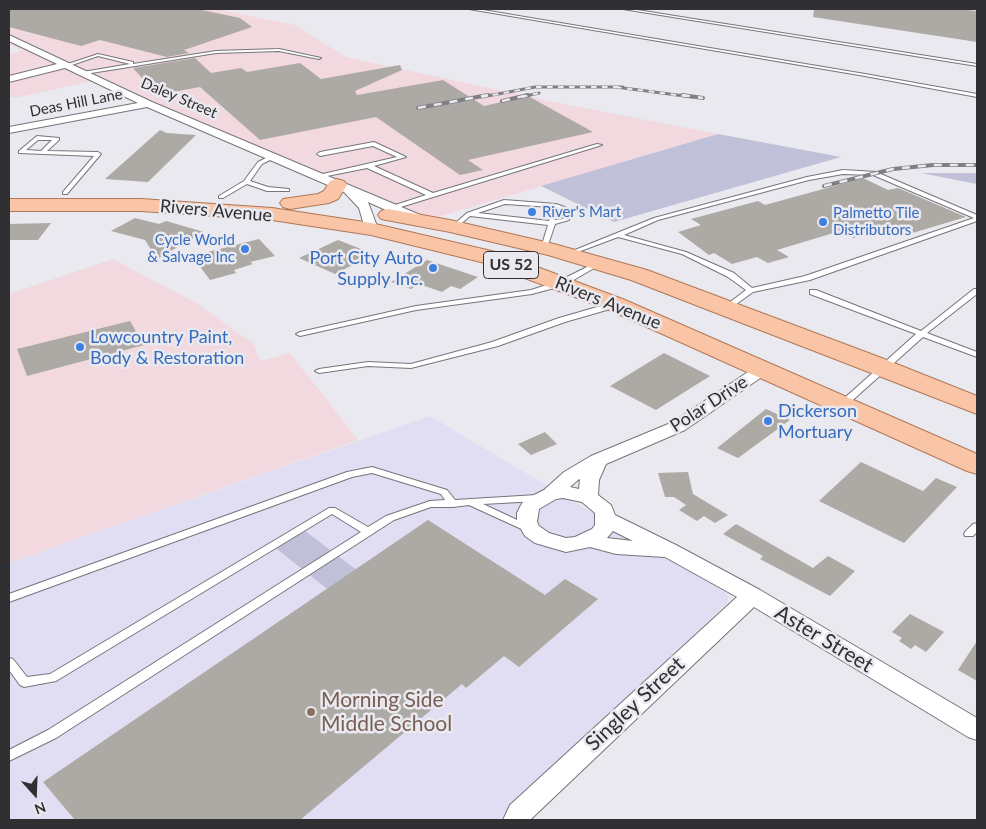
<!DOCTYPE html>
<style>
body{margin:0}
#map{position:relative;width:986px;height:829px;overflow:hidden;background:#e9e9ef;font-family:Lato,sans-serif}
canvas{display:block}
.frame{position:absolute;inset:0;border:10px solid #303032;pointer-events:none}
.north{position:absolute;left:10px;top:769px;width:50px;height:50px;-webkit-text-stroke:4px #e9e9ef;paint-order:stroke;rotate:160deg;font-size:14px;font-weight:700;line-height:20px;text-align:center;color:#303032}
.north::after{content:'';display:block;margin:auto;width:18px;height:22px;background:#303032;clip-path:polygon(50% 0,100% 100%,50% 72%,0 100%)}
</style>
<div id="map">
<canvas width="986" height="829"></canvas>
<div class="frame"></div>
<div class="north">N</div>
</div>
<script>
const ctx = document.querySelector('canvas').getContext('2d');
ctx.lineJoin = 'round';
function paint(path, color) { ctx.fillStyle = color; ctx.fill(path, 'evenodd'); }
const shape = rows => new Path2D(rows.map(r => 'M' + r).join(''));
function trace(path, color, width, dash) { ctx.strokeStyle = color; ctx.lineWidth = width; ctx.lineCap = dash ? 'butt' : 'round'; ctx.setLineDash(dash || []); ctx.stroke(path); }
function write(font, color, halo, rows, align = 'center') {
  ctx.font = font + ' Lato,sans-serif'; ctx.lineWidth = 5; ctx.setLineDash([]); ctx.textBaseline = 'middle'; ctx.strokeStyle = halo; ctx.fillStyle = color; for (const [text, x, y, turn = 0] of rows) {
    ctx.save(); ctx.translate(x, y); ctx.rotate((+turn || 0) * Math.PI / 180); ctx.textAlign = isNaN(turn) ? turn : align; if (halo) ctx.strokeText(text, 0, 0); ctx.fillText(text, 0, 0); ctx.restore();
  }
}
const industrial = shape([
 [9,9,215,9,295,25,346,57,554,102,718,134,424,221,98,80,14,98,9,96,9,54,22,51,9,44],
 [113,259,198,304,227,325,253,343,260,361,290,353,358,440,9,563,9,294]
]);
const education = shape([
 [430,416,724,591,728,597,727,603,498,820,9,820,9,563]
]);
const green = shape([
 [718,134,841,157,614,222,541,186],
 [921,173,977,173,977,184],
 [301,528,387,593,356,612,272,545]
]);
const building = shape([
 [9,9,197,9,240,18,252,27,184,50,189,53,167,57,100,40,81,46,9,27],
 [814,9,959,9,977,11,977,42,813,17],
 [195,58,211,73,241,68,247,72,300,63,321,79,400,65,402,70,355,91,357,95,443,80,484,106,528,96,593,132,468,160,483,170,460,175,376,117,260,140,200,87,157,95,133,68],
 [160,130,167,133,196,135,148,182,105,179],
 [863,178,888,190,898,188,966,217,899,237,883,229,853,238,840,231,777,250,789,257,768,263,757,257,732,264,714,253,709,255,678,232,701,225,691,219,758,201,765,205],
 [135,218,159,224,166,221,204,232,157,259,145,240,111,231],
 [51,223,38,240,9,240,9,224],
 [259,239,275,256,250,262,253,264,234,270,236,273,210,280,192,256],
 [338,240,374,254,335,274,299,258],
 [427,260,478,277,460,289,451,286,442,292,419,284,411,289,391,282],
 [130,321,144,345,27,376,17,349],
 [664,353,710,376,656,410,610,386],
 [766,409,790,420,738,458,717,448],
 [545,432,557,444,531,455,518,444],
 [861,462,923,491,936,478,957,487,904,543,819,501],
 [688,472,693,494,728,515,715,523,704,516,697,521,679,510,686,505,674,497,665,497,658,473],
 [428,520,545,595,565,579,598,599,519,667,504,656,466,688,462,684,300,820,75,820,43,782],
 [736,524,813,568,828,556,855,571,830,596,760,559,763,556,723,534],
 [910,614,944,632,926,652,915,645,911,649,899,641,902,638,892,632],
 [977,641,977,681,958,670]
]);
const service = shape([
 [469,9,477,9,865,74,977,94,977,97,865,76,469,9],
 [623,9,631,9,977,64,977,66,623,9],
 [279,49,321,58,319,59,279,51,216,53,85,74,83,74,83,72,130,64,98,56,69,66,65,65,98,54,133,62,133,64,216,51,279,49],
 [37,136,59,138,59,140,47,151,98,152,101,154,67,194,63,194,63,192,94,156,19,153,19,151,37,136],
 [38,140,52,140,41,151,26,150,38,140],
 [374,142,406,157,374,166,433,193,597,144,602,145,391,210,389,209,389,207,426,195,367,168,317,178,314,176,397,157,373,146,320,156,317,154,320,152,374,142],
 [272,155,275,157,274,158,262,164,250,181,268,187,289,189,289,191,267,191,247,184,223,198,219,198,219,196,244,181,258,162,272,155],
 [843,170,876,172,977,215,977,221,810,280,753,292,728,310,724,308,725,306,746,290,728,277,682,254,618,237,570,255,568,256,565,254,654,218,807,177,843,170],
 [843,174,873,175,974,218,805,276,752,288,734,273,686,252,624,235,658,220,809,180,843,174],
 [504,200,556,204,570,209,569,220,555,224,547,248,544,250,541,248,548,225,470,216,456,228,452,228,451,227,467,213,504,200],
 [505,204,551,207,552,211,556,211,557,208,565,211,563,219,555,220,554,218,552,217,550,218,549,221,478,213,505,204],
 [599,261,603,263,601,264,565,285,532,294,416,310,300,336,296,334,300,332,416,306,531,290,559,281,599,261],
 [974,289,977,289,977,294,927,333,977,352,977,357,923,337,845,407,839,407,838,405,839,403,916,334,810,294,810,290,816,290,921,331,974,289],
 [611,303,614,303,618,305,617,307,565,322,498,346,411,368,368,366,319,373,315,371,319,369,368,362,411,364,492,342,559,318,611,303],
 [372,467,447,490,455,500,537,495,540,496,542,498,540,500,537,501,483,504,532,527,533,529,532,531,528,532,469,505,453,507,431,507,394,520,56,738,9,761,9,750,48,730,361,532,332,514,56,681,24,687,20,685,9,670,9,658,13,659,27,677,50,674,329,508,335,508,368,527,386,516,430,501,445,500,441,494,372,473,352,477,9,602,9,594,347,472,372,467],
 [977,523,977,532,973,536,965,536,964,534,965,532,973,524,977,523]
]);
const minor = shape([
 [9,35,152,102,425,217,427,220,425,223,415,223,368,202,378,229,371,233,366,232,359,208,344,192,147,107,9,133,9,127,138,103,65,68,9,82,9,76,57,64,9,41,9,35],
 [763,364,769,366,771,369,769,372,685,430,606,464,599,480,598,495,611,505,615,515,676,545,760,590,977,718,977,740,968,737,754,607,530,820,503,820,510,805,737,597,665,557,616,554,590,547,566,552,535,543,525,536,517,522,517,513,521,505,524,500,544,490,564,472,591,456,673,422,757,366,763,364],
 [580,479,579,489,570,487,578,480,580,479],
 [563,498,582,502,595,513,595,525,592,529,575,537,566,538,549,533,539,526,537,522,539,509,556,499,563,498],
 [613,531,633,541,607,538,613,531]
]);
const primary = shape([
 [337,179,344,181,347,185,338,199,329,203,290,209,283,207,280,203,283,199,318,194,324,191,330,181,337,179],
 [9,199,141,199,272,208,371,223,500,253,625,300,977,454,977,474,967,471,609,310,485,263,371,235,272,220,141,211,9,211,9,199],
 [388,209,450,220,554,244,647,270,879,357,977,396,977,414,631,280,548,255,450,232,381,219,378,215,381,211,388,209]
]);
const railFar1 = shape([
 [616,87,692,97],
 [482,97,535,87,623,87],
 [522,97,539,93]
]);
const rail = shape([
 [682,95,703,98],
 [502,101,528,95],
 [418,108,488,95],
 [824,186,893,169,933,165,977,165]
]);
const markers = [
 [532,212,5,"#3f7fe0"],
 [823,222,5,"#3f7fe0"],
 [245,249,5,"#3f7fe0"],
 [433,268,5,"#3f7fe0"],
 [80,347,5,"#3f7fe0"],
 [768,421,5,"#3f7fe0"],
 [311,712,5,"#8d6e63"]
];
const farStreetnames = [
 ["Daley Street",179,98,23],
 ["Deas Hill Lane",76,103,-11]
];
const farShopnames = [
 ["River's Mart",542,212],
 ["Palmetto Tile",833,213],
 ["Distributors",833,230],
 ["Cycle World",235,240,"right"],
 ["& Salvage Inc",235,257,"right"]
];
const shields = [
 [511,265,55]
];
const shieldNames = [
 ["US 52",511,265]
];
const streetNames = [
 ["Rivers Avenue",216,211,5],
 ["Rivers Avenue",608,303,22],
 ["Polar Drive",709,404,-33]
];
const shopNames = [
 ["Port City Auto",423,258,"right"],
 ["Supply Inc.",423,279,"right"],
 ["Lowcountry Paint,",90,337],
 ["Body & Restoration",90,358],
 ["Dickerson",778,411],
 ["Mortuary",778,432]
];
const nearStreetnames = [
 ["Aster Street",824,639,31],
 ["Singley Street",635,704,-43]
];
const nearEducationnames = [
 ["Morning Side",321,700],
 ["Middle School",321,724]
];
paint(industrial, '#f2d9e0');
paint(education, '#e1ddf3');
paint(green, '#c0c0d9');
paint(building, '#ada9a4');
trace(service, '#75757b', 2);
trace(minor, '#75757b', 2);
trace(primary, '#b07857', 2);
paint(service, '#fff');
paint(minor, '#fff');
paint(primary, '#f9c5a6');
trace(railFar1, '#808084', 3);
trace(rail, '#808084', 4);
trace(railFar1, '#e9e9ef', 2, [5.5]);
trace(rail, '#e9e9ef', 2.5, [8]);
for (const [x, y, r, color] of markers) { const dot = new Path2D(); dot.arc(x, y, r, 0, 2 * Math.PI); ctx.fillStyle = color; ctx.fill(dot); trace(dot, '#e9e9ef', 2); }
write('15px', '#303032', '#e9e9ef', farStreetnames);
write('15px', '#366cbe', '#e9e9ef', farShopnames, 'left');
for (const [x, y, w] of shields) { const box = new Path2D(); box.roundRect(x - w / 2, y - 13.5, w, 27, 4); ctx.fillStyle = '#e9e9ef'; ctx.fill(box); trace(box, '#303032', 1); }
write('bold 16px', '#303032', null, shieldNames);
write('18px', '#303032', '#e9e9ef', streetNames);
write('18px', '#366cbe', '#e9e9ef', shopNames, 'left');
write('21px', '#303032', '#e9e9ef', nearStreetnames);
write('21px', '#785e54', '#e9e9ef', nearEducationnames, 'left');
</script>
